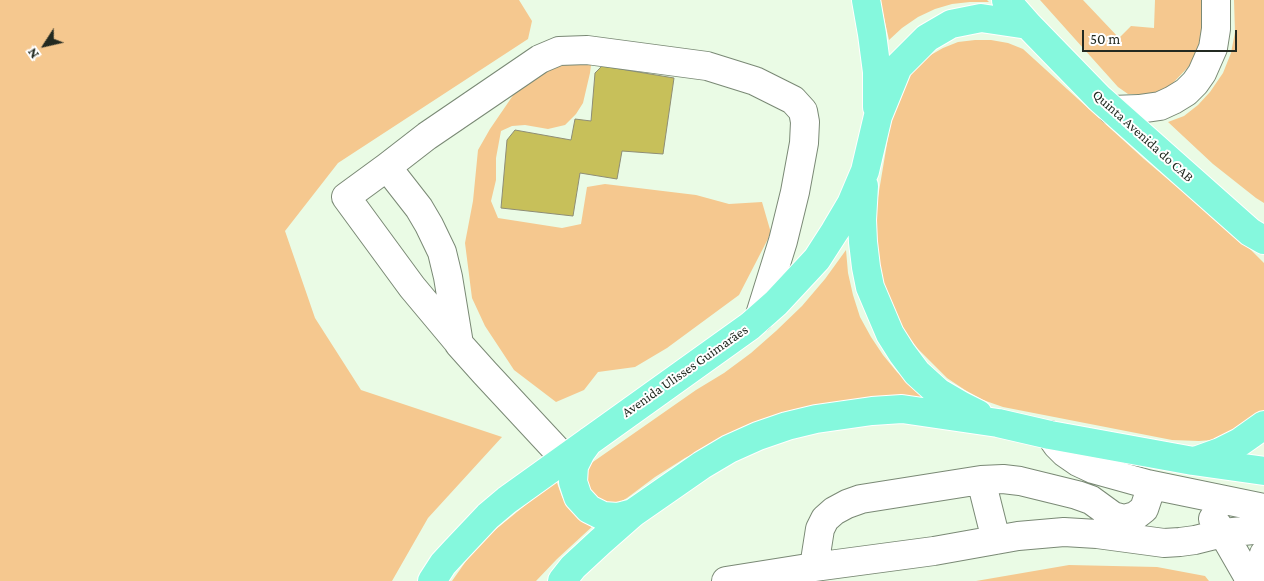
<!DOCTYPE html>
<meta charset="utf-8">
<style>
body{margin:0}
#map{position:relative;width:1264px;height:581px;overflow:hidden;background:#eafbe5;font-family:"Crimson Pro",serif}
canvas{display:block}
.north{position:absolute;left:20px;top:20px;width:50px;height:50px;-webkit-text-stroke:4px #fff;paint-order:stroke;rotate:235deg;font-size:14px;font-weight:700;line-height:20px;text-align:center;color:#232a21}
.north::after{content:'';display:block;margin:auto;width:18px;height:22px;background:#232a21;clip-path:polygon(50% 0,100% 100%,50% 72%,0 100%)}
.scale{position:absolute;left:1082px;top:30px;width:155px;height:22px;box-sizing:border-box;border:2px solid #232a21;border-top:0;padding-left:6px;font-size:15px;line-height:18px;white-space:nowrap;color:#232a21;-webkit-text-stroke:4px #fff;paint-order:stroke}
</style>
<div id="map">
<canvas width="1264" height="581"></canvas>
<div class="north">N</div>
<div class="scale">50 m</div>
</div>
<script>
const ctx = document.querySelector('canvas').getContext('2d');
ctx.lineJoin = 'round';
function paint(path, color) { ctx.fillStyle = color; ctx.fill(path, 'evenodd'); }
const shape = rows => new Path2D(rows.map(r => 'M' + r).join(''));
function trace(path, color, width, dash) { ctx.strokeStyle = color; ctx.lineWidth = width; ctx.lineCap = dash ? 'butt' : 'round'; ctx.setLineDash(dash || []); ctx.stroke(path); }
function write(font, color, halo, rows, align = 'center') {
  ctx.font = font + ' "Crimson Pro",serif'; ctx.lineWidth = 4; ctx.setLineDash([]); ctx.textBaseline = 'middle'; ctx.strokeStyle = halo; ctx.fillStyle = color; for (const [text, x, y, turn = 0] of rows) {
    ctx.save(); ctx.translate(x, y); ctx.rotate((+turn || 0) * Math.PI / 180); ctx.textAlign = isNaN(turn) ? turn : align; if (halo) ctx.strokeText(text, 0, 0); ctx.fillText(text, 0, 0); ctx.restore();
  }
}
const green = shape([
 [0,0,519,0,532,21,528,39,338,163,285,231,315,318,361,390,502,437,428,518,392,581,0,581],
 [880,0,987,0,989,2,970,2,952,4,935,9,918,17,902,28,889,40],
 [1040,0,1083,0,1119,38,1131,26,1154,28,1155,0,1203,0,1202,39,1192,63,1171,85,1158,93,1143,94,1128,94,1118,87],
 [1234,0,1264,0,1264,203,1256,198,1213,164,1168,122,1184,116,1198,105,1210,92,1223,73,1231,53,1235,32],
 [975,40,991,40,1008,43,1023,49,1144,159,1251,250,1264,263,1264,410,1255,420,1224,439,1199,441,1172,440,1003,407,983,400,965,390,947,378,918,349,905,332,894,313,880,273,875,230,876,209,893,108,906,79,917,66,929,56,943,48,958,42],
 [592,57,590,73,583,103,576,114,565,125,548,129,525,125,512,126,501,131,496,158,496,180,491,201,498,218,562,228,581,224,587,187,605,184,696,195,729,204,762,202,771,233,739,295,667,348,635,367,598,372,584,390,556,402,514,370,485,326,472,298,465,243,473,201,478,150,490,129,516,91,547,60],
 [846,250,848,273,853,295,860,317,871,337,883,355,897,372,914,387,932,400,717,442,685,458,655,477,627,498,620,502,613,503,606,502,599,499,593,493,589,487,587,479,587,471,590,464,696,390,724,373,751,353,776,331,802,306,825,279],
 [556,480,562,497,566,504,574,513,595,524,557,559,536,581,452,581,471,554,484,539],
 [1069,565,1157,567,1205,576,1209,581,976,581]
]);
const building = shape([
 [602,66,674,78,663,154,622,151,617,179,580,173,573,216,501,208,507,140,515,130,571,140,575,119,591,121,595,73,602,66]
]);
const minor = shape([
 [1112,110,1139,109,1160,106,1173,100,1186,92,1195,83,1202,73,1213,48,1216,29,1216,0],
 [387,167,346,197,412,287,458,342],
 [564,458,485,373,459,344,448,277,442,252,429,225,419,208,387,167,427,136,540,59,559,51,587,50,707,66,755,81,793,100,803,111,805,122,804,143,795,192,783,241,759,318],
 [981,480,996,540],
 [1147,484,1264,508],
 [1213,519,1223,533,1264,529],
 [814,567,820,529,825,519,834,511,847,504,861,499,981,480,1003,479,1020,481,1077,495,1091,500,1113,516,1124,519,1135,516,1144,509,1148,497,1147,484,1093,469,1078,462,1065,453,1057,445,1050,435],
 [726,581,814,567,934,551,1018,536,1064,532,1097,534,1164,543,1180,542,1195,540,1223,533,1246,573,1250,581],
 [1258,581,1258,571,1264,554]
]);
const major = shape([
 [866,0,872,34,877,72,877,107],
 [1006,0,1028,25,1099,98,1250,232,1264,240],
 [864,186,862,220,863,242,866,267,870,287,890,334,902,353,917,373,938,392,962,406,978,414],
 [589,441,581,452,574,466,573,482,578,497,589,509,603,516,618,517,633,513],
 [1195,461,1220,452,1240,442,1264,425],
 [432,581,443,564,455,551,488,516,507,500,750,326,776,303,817,259,835,231,851,204,865,171,878,116,898,67,927,38,951,24,981,18,1028,25],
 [562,581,573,567,600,542,633,513,702,465,729,449,758,436,787,426,816,419,872,411,902,409,998,423,1050,435,1193,461,1264,471]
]);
const streetNames = [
 ["Quinta Avenida do CAB",1143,136,42],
 ["Avenida Ulisses Guimarães",685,371,-35]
];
paint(green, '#f5c88f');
paint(building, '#c7c05a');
trace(building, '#8e8d75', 1);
trace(minor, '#7a8975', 30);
trace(major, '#fff', 30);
trace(minor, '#fff', 28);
trace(major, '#85f8dd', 28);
write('14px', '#232a21', '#fff', streetNames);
</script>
